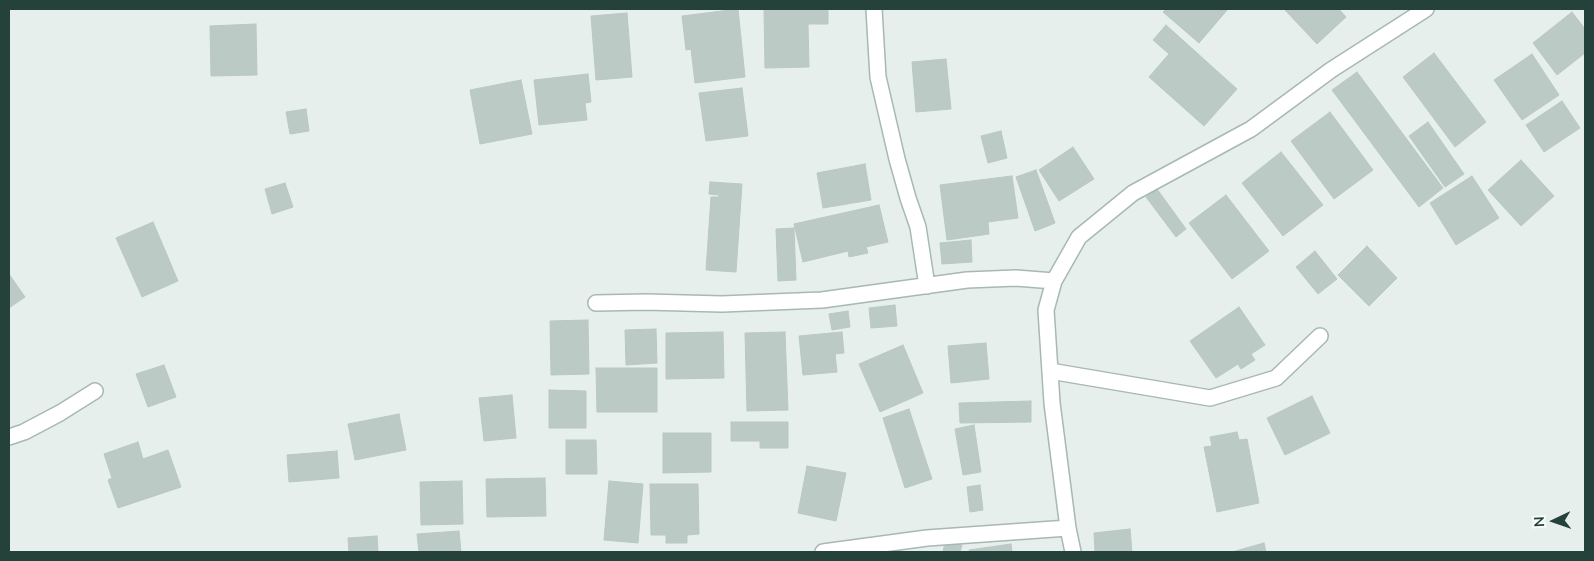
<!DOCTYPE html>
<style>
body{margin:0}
#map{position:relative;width:1594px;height:561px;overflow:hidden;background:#e6efeb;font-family:Mulish,sans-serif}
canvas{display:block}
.frame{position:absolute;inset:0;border:10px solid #24423a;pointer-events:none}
.north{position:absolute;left:1529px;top:496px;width:50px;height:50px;-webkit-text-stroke:4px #f7fbf9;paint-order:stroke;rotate:267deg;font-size:14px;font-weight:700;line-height:20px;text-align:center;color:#24423a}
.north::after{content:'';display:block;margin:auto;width:18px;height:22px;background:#24423a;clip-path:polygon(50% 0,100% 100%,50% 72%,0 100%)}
</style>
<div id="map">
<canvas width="1594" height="561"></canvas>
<div class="frame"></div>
<div class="north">N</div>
</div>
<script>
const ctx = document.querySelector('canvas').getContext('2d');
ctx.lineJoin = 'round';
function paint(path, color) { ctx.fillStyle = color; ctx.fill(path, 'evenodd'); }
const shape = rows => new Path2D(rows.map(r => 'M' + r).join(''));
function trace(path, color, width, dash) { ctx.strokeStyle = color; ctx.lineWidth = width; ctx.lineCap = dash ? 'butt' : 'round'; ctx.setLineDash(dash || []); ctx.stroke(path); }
const building = shape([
 [738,9,745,77,695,83,691,49,686,50,682,16,738,9],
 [764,9,828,9,828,24,808,24,809,67,765,68,764,9],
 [1166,9,1228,9,1199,43,1163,12,1166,9],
 [1284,9,1339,9,1346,17,1317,44,1284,9],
 [1572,12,1585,29,1585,53,1557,75,1533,43,1572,12],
 [627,13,632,77,596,80,591,16,627,13],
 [256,24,257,75,211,76,210,26,256,24],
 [1166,25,1237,89,1204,126,1149,77,1169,54,1153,40,1166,25],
 [1434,53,1486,122,1455,147,1403,77,1434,53],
 [1532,54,1559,95,1522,120,1494,80,1532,54],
 [946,59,951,109,916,112,912,62,946,59],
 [1357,72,1443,188,1419,207,1332,90,1357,72],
 [588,74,591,102,585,103,587,120,539,125,534,80,588,74],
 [521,80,532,134,480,144,470,90,521,80],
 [742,88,748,136,706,141,699,93,742,88],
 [1562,101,1580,128,1544,152,1526,125,1562,101],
 [306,109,309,131,290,134,286,112,306,109],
 [1330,112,1373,170,1334,199,1291,141,1330,112],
 [1428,122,1464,174,1445,187,1409,136,1428,122],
 [1001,131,1007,158,988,163,981,136,1001,131],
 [1073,147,1094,179,1059,201,1039,170,1073,147],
 [1281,152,1323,205,1283,236,1242,183,1281,152],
 [1521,160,1554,196,1521,226,1488,190,1521,160],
 [865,164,871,200,823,208,817,173,865,164],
 [1036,170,1055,223,1035,231,1016,177,1036,170],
 [1012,176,1018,218,988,222,989,234,947,240,940,185,1012,176],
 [1472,176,1499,218,1456,245,1430,203,1472,176],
 [710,182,742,184,736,272,706,270,711,197,719,197,719,195,709,194,710,182],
 [285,183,293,207,272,214,265,189,285,183],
 [1157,189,1186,229,1176,237,1146,197,1157,189],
 [1226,195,1269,251,1232,279,1189,223,1226,195],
 [879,205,888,242,866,247,868,253,849,257,848,251,803,262,794,224,879,205],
 [153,222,178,281,142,297,116,238,153,222],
 [794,228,796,280,778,281,776,229,794,228],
 [971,240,972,262,942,264,940,243,971,240],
 [1367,246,1397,278,1369,306,1338,275,1367,246],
 [1315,251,1337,279,1318,294,1296,267,1315,251],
 [9,274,25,297,9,308,9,274],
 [895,305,897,326,871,328,869,308,895,305],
 [1239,307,1265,345,1251,354,1255,360,1241,369,1238,364,1216,378,1190,341,1239,307],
 [848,311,850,327,832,330,829,314,848,311],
 [588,320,589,374,551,375,550,321,588,320],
 [656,329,657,363,626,365,625,330,656,329],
 [723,332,724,378,666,379,666,333,723,332],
 [785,332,788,410,747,411,745,333,785,332],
 [842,332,844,353,835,354,837,372,803,375,799,336,842,332],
 [986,343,989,379,951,383,948,346,986,343],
 [903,345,923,393,880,412,859,364,903,345],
 [164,365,176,397,148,407,136,374,164,365],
 [596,368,657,368,657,412,597,412,596,368],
 [549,390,586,391,586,428,549,428,549,390],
 [512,395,516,438,484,441,479,398,512,395],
 [1312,396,1330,433,1285,455,1267,418,1312,396],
 [1031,401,1031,422,960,423,959,403,1031,401],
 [909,409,932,479,905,488,883,418,909,409],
 [399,414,406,450,355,460,348,424,399,414],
 [731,422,788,422,788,448,760,448,760,441,731,441,731,422],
 [974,425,981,472,963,475,955,429,974,425],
 [1237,432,1239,440,1247,439,1259,503,1217,512,1204,447,1212,446,1210,437,1237,432],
 [663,433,711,433,711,472,663,473,663,433],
 [566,440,596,440,597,474,566,474,566,440],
 [138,442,143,459,168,450,181,487,118,508,108,480,112,478,104,454,138,442],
 [337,451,339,478,289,482,287,455,337,451],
 [807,466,846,473,836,521,798,513,807,466],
 [545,478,546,516,487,517,486,479,545,478],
 [462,481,463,524,421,525,420,482,462,481],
 [609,481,643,484,638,543,604,540,609,481],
 [650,484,698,484,699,534,687,535,687,543,666,543,666,535,651,535,650,484],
 [980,485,983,510,970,512,967,487,980,485],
 [1130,529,1132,552,1095,552,1094,533,1130,529],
 [459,531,461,552,419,552,417,534,459,531],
 [377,536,378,552,349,552,348,538,377,536],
 [945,542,962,545,960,552,943,552,945,542],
 [1264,543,1266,552,1232,552,1264,543],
 [1011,544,1012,552,970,552,969,550,1011,544]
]);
const street = shape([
 [874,9,878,77,897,159,908,198,918,227,927,286],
 [596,303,646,302,722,304,822,300,967,280,1016,278,1054,281],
 [1050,371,1210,398,1276,378,1320,336],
 [9,437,24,432,60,413,95,391],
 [823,552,927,538,1068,528],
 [1073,552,1068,528,1052,403,1046,310,1054,281,1079,237,1133,193,1251,129,1331,70,1426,9]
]);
paint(building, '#bbcac4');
trace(building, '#b8c9c2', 1);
trace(street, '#a8b8b2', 18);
trace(street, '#fff', 15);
</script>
